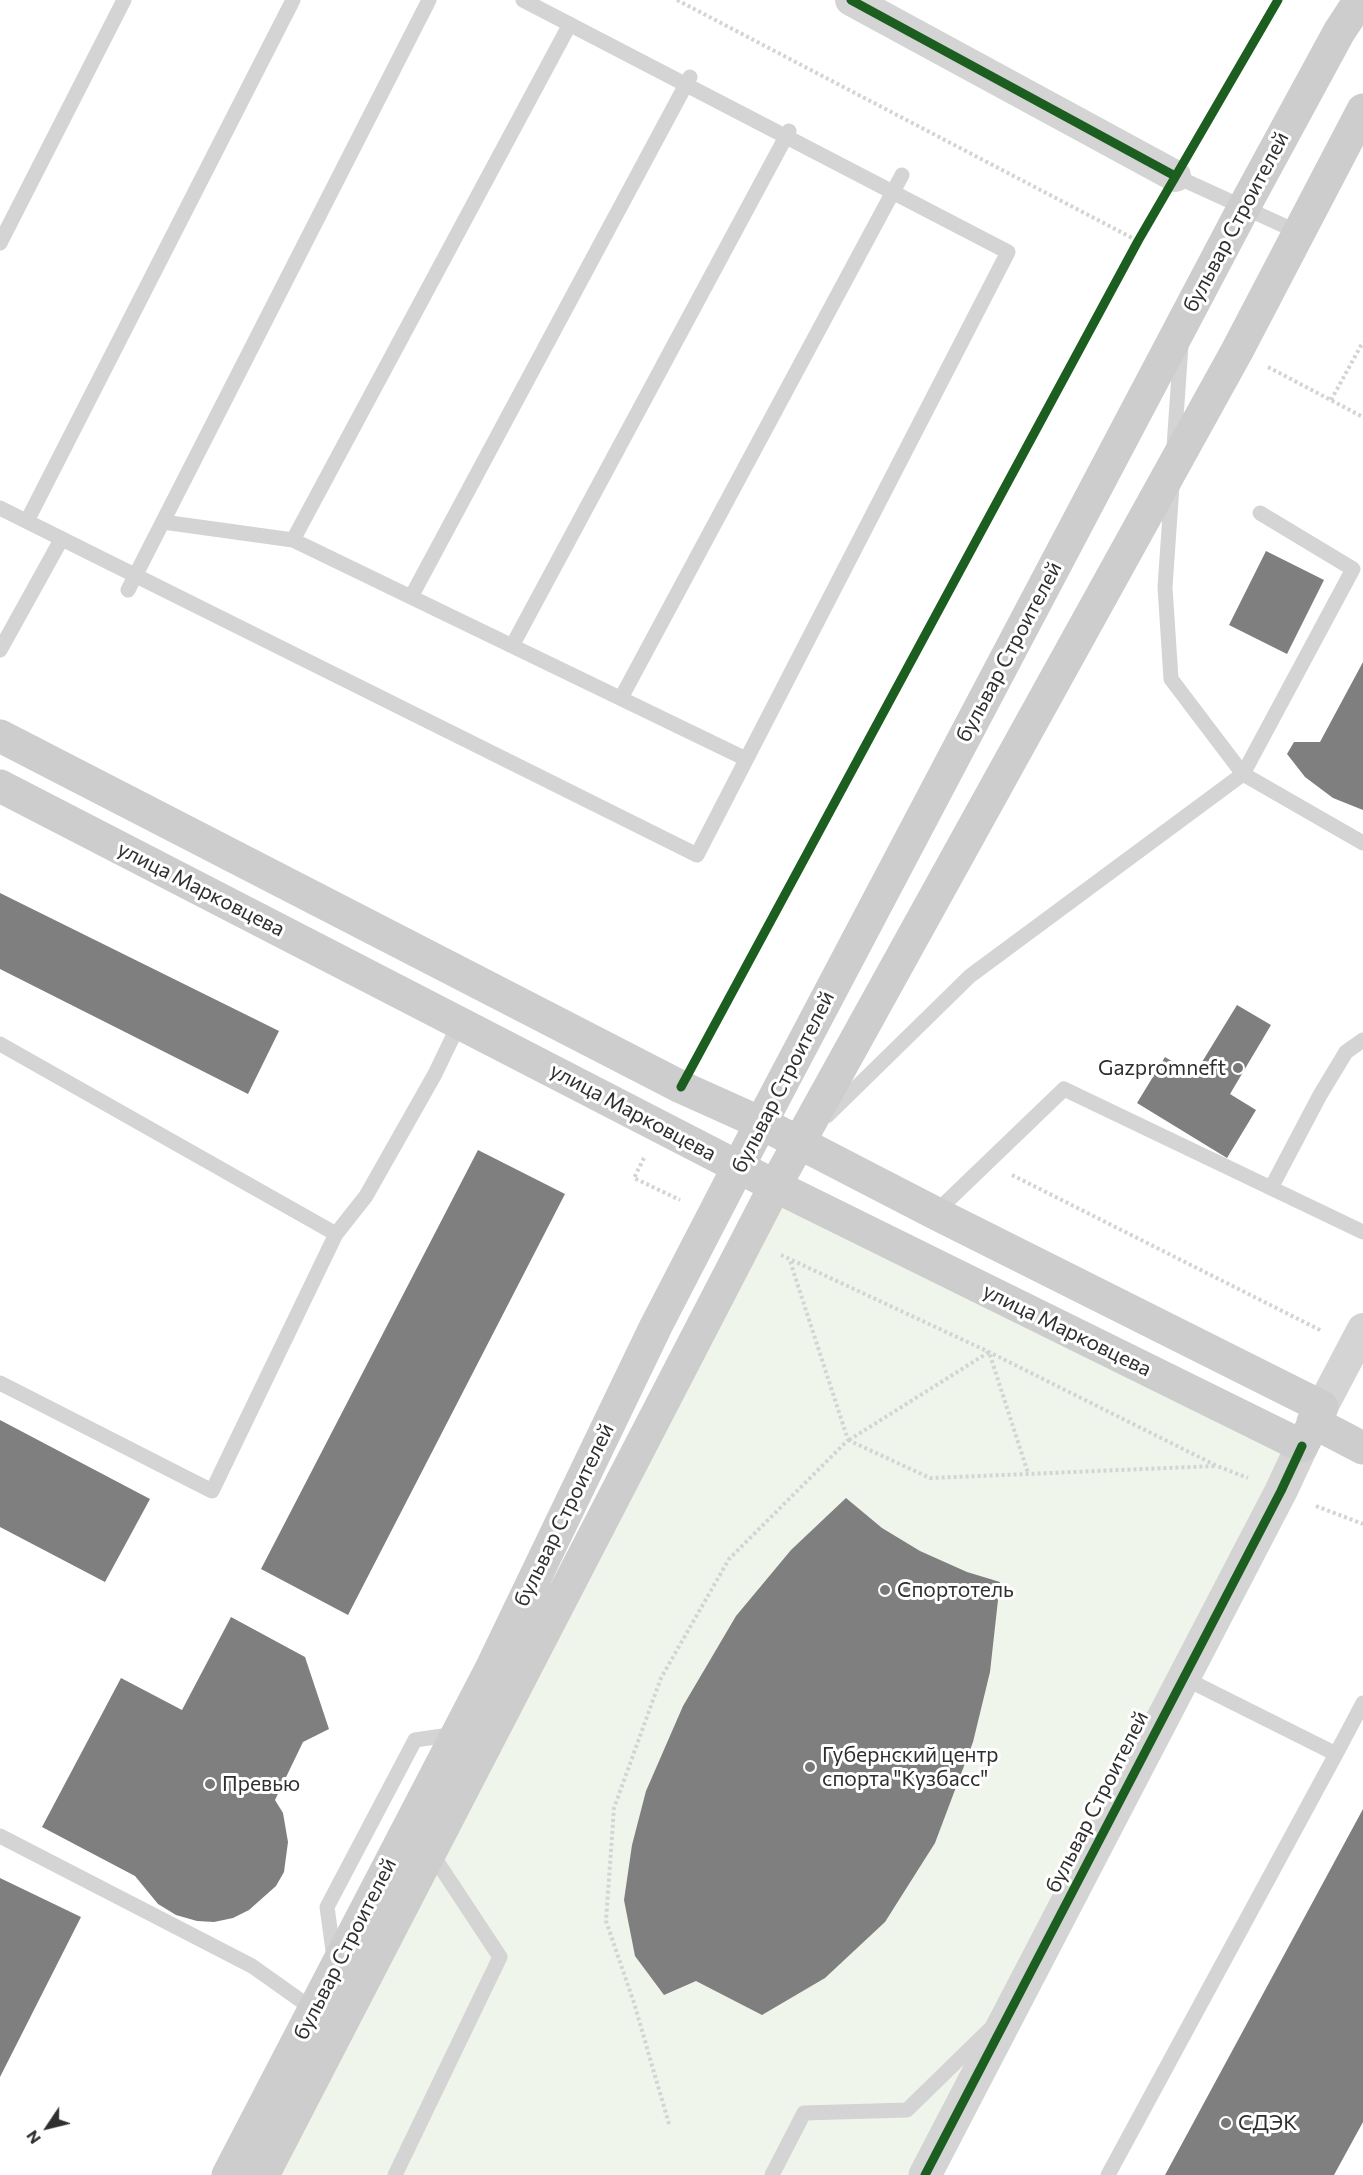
<!DOCTYPE html>
<meta charset="utf-8">
<style>
body{margin:0}
#map{position:relative;width:1363px;height:2175px;overflow:hidden;background:#fff;font-family:Commissioner,sans-serif}
canvas{display:block}
.north{position:absolute;left:18px;top:2097px;width:60px;height:60px;-webkit-text-stroke:4px #fff;paint-order:stroke;rotate:235deg;font-size:16px;font-weight:700;line-height:24px;text-align:center;color:#2f2f2f}
.north::after{content:'';display:block;margin:auto;width:21px;height:27px;background:#2f2f2f;clip-path:polygon(50% 0,100% 100%,50% 72%,0 100%)}
</style>
<div id="map">
<canvas width="1363" height="2175"></canvas>
<div class="north">N</div>
</div>
<script>
const ctx = document.querySelector('canvas').getContext('2d');
ctx.lineJoin = 'round';
function paint(path, color) { ctx.fillStyle = color; ctx.fill(path, 'evenodd'); }
const shape = rows => new Path2D(rows.map(r => 'M' + r).join(''));
function trace(path, color, width, dash) { ctx.strokeStyle = color; ctx.lineWidth = width; ctx.lineCap = dash ? 'butt' : 'round'; ctx.setLineDash(dash || []); ctx.stroke(path); }
function write(font, color, halo, rows, align = 'center') {
  ctx.font = font + ' Commissioner,sans-serif'; ctx.lineWidth = 6; ctx.setLineDash([]); ctx.textBaseline = 'middle'; ctx.strokeStyle = halo; ctx.fillStyle = color; for (const [text, x, y, turn = 0] of rows) {
    ctx.save(); ctx.translate(x, y); ctx.rotate((+turn || 0) * Math.PI / 180); ctx.textAlign = isNaN(turn) ? turn : align; if (halo) ctx.strokeText(text, 0, 0); ctx.fillText(text, 0, 0); ctx.restore();
  }
}
const green = shape([
 [775,1186,1302,1446,925,2175,263,2175]
]);
const building = shape([
 [1266,551,1324,580,1287,654,1229,625],
 [1363,662,1363,810,1333,798,1305,777,1287,754,1294,742,1320,742],
 [0,893,279,1031,248,1094,0,969],
 [1237,1005,1271,1025,1230,1094,1256,1110,1227,1158,1137,1103,1165,1057,1194,1075],
 [478,1150,565,1194,348,1615,261,1569],
 [0,1420,150,1499,105,1582,0,1527],
 [846,1498,882,1528,920,1551,967,1572,1000,1582,990,1672,973,1742,935,1843,885,1922,825,1978,762,2015,696,1981,664,1995,635,1956,624,1900,632,1845,646,1791,683,1706,736,1616,791,1550],
 [231,1617,305,1657,329,1729,303,1742,275,1800,283,1813,288,1842,284,1872,276,1886,249,1910,233,1918,214,1922,197,1921,176,1915,158,1904,135,1876,42,1827,121,1678,182,1710],
 [1363,1809,1363,2122,1334,2175,1165,2175],
 [0,1878,81,1917,0,2077]
]);
const path = shape([
 [677,0,1138,241],
 [1194,145,1278,0],
 [1268,367,1363,417],
 [1331,400,1363,342],
 [700,1054,1157,208],
 [644,1158,634,1178,680,1200],
 [1012,1175,1322,1331],
 [781,1255,989,1352,1217,1466,1248,1478],
 [848,1440,930,1478,1217,1466],
 [849,1440,989,1352,1028,1473],
 [1316,1506,1363,1524],
 [669,2124,634,2003,606,1921,614,1808,661,1678,729,1559,848,1440,790,1261]
]);
const service = shape([
 [1175,176,1300,233],
 [0,243,124,0],
 [1174,447,1181,345],
 [1172,486,1165,587,1171,679,1243,774,1353,569,1260,513],
 [0,508,697,855,1008,252,523,0],
 [27,521,293,0],
 [163,522,293,540,746,759],
 [293,540,570,24],
 [128,590,429,0],
 [411,597,690,77],
 [512,646,789,131],
 [0,650,61,540],
 [621,698,902,175],
 [0,1044,336,1234,212,1491,0,1383],
 [827,1116,970,976,1243,774,1363,843],
 [1271,1188,1320,1095,1346,1052,1363,1040],
 [935,1213,1064,1089,1363,1232],
 [336,1234,366,1196,435,1074,460,1022],
 [1182,1677,1336,1754,1363,1703],
 [0,1836,252,1966,314,2010],
 [334,1958,327,1907,415,1740,456,1734],
 [395,2175,500,1957,430,1851],
 [772,2175,804,2113,907,2110,990,2029],
 [1108,2175,1336,1754]
]);
const minor = shape([
 [851,0,1175,176],
 [1322,1407,1363,1329]
]);
const tertiary = shape([
 [925,2175,1281,1491,1302,1446]
]);
const secondary = shape([
 [0,736,681,1087,761,1123,935,1213,1322,1407,1302,1446,775,1186,0,786],
 [1313,1422,1363,1448],
 [228,2175,492,1667,656,1326,761,1123,1244,207,1339,32,1360,0],
 [263,2175,775,1186,1237,351,1363,110]
]);
const cycleway = shape([
 [851,0,1175,176],
 [681,1087,1138,241,1278,0],
 [925,2175,1281,1491,1302,1446]
]);
const markers = [
 [1238,1068,6,"#787878"],
 [885,1590,6,"#787878"],
 [810,1767,6,"#787878"],
 [210,1784,6,"#787878"],
 [1226,2123,6,"#787878"]
];
const streetNames = [
 ["бульвар Строителей",1236,222,-62],
 ["бульвар Строителей",1009,652,-62],
 ["улица Марковцева",201,889,27],
 ["бульвар Строителей",783,1082,-63],
 ["улица Марковцева",633,1112,28],
 ["улица Марковцева",1067,1330,26],
 ["бульвар Строителей",564,1515,-64],
 ["бульвар Строителей",1097,1802,-63],
 ["бульвар Строителей",345,1949,-63]
];
const poiNames = [
 ["Gazpromneft",1226,1068,"right"],
 ["Спортотель",897,1590],
 ["Губернский центр",822,1755],
 ["спорта \"Кузбасс\"",822,1779],
 ["Превью",222,1784],
 ["СДЭК",1238,2123]
];
paint(green, '#f0f5ec');
paint(building, '#7f7f7f');
trace(path, '#d4d4d4', 4, [3, 3]);
trace(service, '#d4d4d4', 15);
trace(minor, '#d4d4d4', 32);
trace(tertiary, '#d4d4d4', 33);
trace(secondary, '#cdcdcd', 33);
trace(cycleway, '#1b5e20', 9);
for (const [x, y, r, color] of markers) { const dot = new Path2D(); dot.arc(x, y, r, 0, 2 * Math.PI); ctx.fillStyle = color; ctx.fill(dot); trace(dot, '#fff', 2); }
write('21px', '#2f2f2f', '#fff', streetNames);
write('21px', '#2f2f2f', '#fff', poiNames, 'left');
</script>
